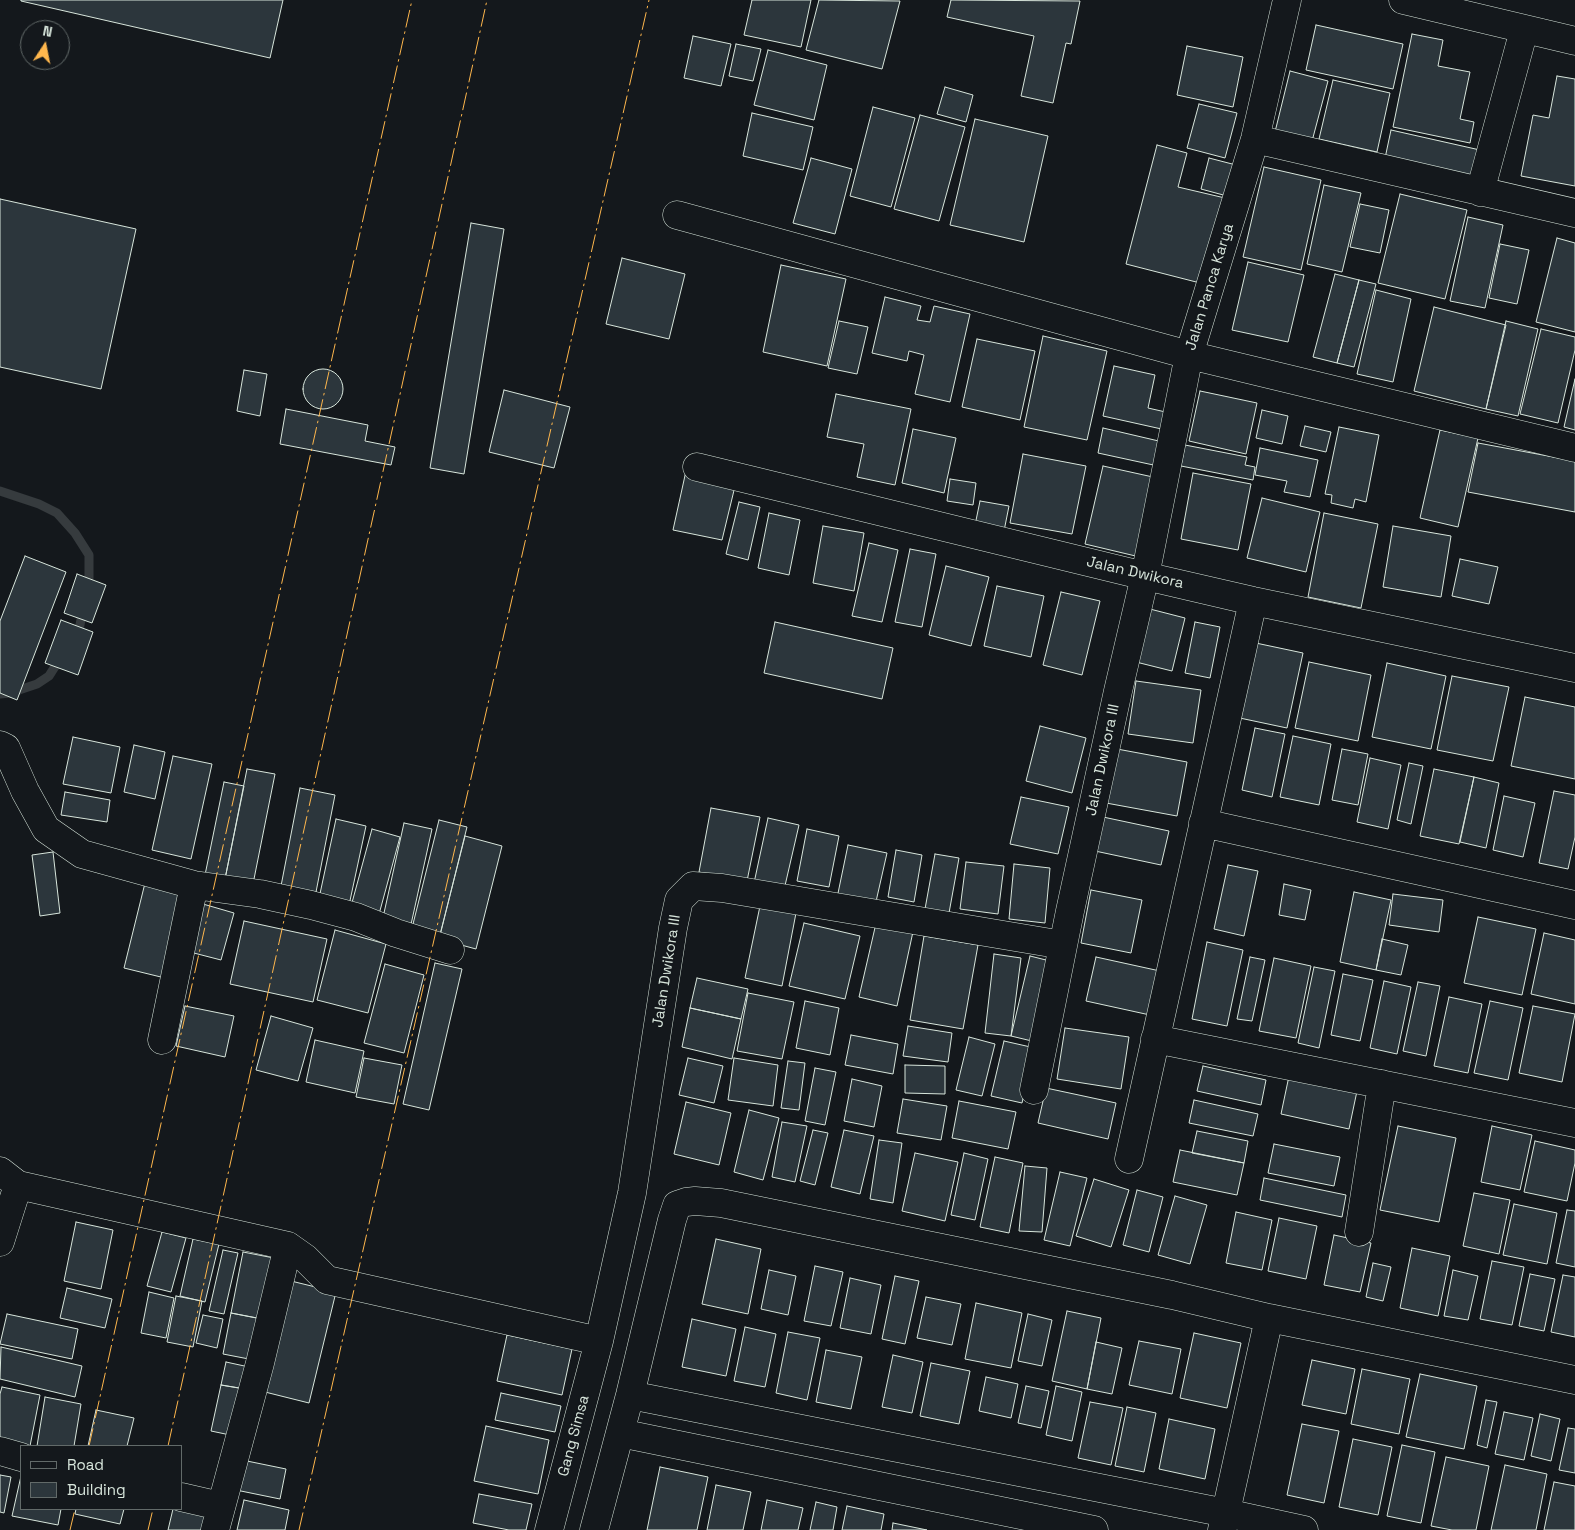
<!DOCTYPE html>
<style>
body{margin:0}
#map{position:relative;width:1575px;height:1530px;overflow:hidden;background:#14181c;font-family:"Space Grotesk",sans-serif}
canvas{display:block}
.legend{position:absolute;left:20px;top:1445px;width:162px;height:65px;box-sizing:border-box;background:#14181c;border:1px solid #626a69;margin:0;padding:6px 9px;list-style:none;font-size:15px;color:#d8e6dc}
.legend li{display:flex;align-items:center;gap:10px;height:25px}
.legend b{width:25px;border:1px solid #626a69}
.north{position:absolute;left:20px;top:20px;width:50px;height:50px;box-sizing:border-box;background:#14181c;border:1px solid #626a69;border-radius:50%;rotate:11deg;font-size:14px;font-weight:700;line-height:20px;text-align:center;color:#d8e6dc}
.north::after{content:'';display:block;margin:auto;width:18px;height:22px;background:#ffb74d;clip-path:polygon(50% 0,100% 100%,50% 72%,0 100%)}
</style>
<div id="map">
<canvas width="1575" height="1530"></canvas>
<ul class="legend">
<li><b style="height:6px;background:#14181c"></b>Road</li>
<li><b style="height:14px;background:#2c363c"></b>Building</li>
</ul>
<div class="north">N</div>
</div>
<script>
const ctx = document.querySelector('canvas').getContext('2d');
ctx.lineJoin = 'round';
const shape = rows => new Path2D(rows.map(r => 'M' + r).join(''));
function trace(path, color, width, dash) { ctx.strokeStyle = color; ctx.lineWidth = width; ctx.lineCap = dash ? 'butt' : 'round'; ctx.setLineDash(dash || []); ctx.stroke(path); }
function paint(path, color) { ctx.fillStyle = color; ctx.fill(path, 'evenodd'); }
function write(font, color, halo, rows, align = 'center') {
  ctx.font = font + ' "Space Grotesk",sans-serif'; ctx.lineWidth = 4; ctx.setLineDash([]); ctx.textBaseline = 'middle'; ctx.strokeStyle = halo; ctx.fillStyle = color; for (const [text, x, y, turn = 0] of rows) {
    ctx.save(); ctx.translate(x, y); ctx.rotate((+turn || 0) * Math.PI / 180); ctx.textAlign = isNaN(turn) ? turn : align; if (halo) ctx.strokeText(text, 0, 0); ctx.fillText(text, 0, 0); ctx.restore();
  }
}
const stream = shape([
 [0,491,39,504,57,513,75,533,89,555,89,578,87,590],
 [74,636,80,625,83,608],
 [0,694,10,693,37,684,49,676,61,657]
]);
const building = shape([
 [21,0,283,0,270,58,21,1,21,0],
 [752,0,811,0,801,47,744,35,752,0],
 [819,0,900,1,882,69,806,50,819,0],
 [951,0,1080,1,1071,44,1066,43,1053,103,1021,96,1034,36,947,17,951,0],
 [1316,25,1403,44,1393,89,1306,70,1316,25],
 [1412,34,1443,40,1438,66,1470,72,1460,119,1474,122,1470,143,1393,127,1412,34],
 [693,36,731,44,721,86,684,78,693,36],
 [736,44,761,49,753,81,729,76,736,44],
 [1187,46,1243,57,1233,107,1177,95,1187,46],
 [768,50,827,65,814,120,754,105,768,50],
 [1290,71,1328,81,1311,145,1274,136,1290,71],
 [1557,76,1575,79,1575,186,1521,176,1533,115,1549,118,1557,76],
 [1333,80,1390,93,1377,152,1319,139,1333,80],
 [945,87,973,95,966,122,937,114,945,87],
 [1199,104,1237,113,1225,158,1187,148,1199,104],
 [873,107,915,118,891,207,850,196,873,107],
 [752,113,813,127,803,170,743,156,752,113],
 [920,115,965,127,939,221,894,209,920,115],
 [975,119,1048,136,1024,242,950,225,975,119],
 [1391,130,1480,150,1472,183,1384,163,1391,130],
 [1157,145,1187,153,1178,187,1225,198,1204,284,1126,264,1157,145],
 [811,158,852,169,835,234,793,223,811,158],
 [1209,158,1236,165,1227,196,1201,189,1209,158],
 [1264,167,1321,180,1301,270,1243,257,1264,167],
 [1324,185,1361,193,1342,272,1307,264,1324,185],
 [1400,194,1467,210,1445,299,1378,283,1400,194],
 [0,199,136,229,101,389,0,367,0,199],
 [1360,204,1389,210,1380,253,1350,247,1360,204],
 [1468,217,1503,225,1485,308,1450,301,1468,217],
 [471,223,504,229,464,474,430,468,471,223],
 [1557,238,1575,243,1575,332,1536,322,1557,238],
 [1500,244,1529,250,1517,304,1489,298,1500,244],
 [622,258,685,274,669,339,606,324,622,258],
 [1248,262,1304,275,1288,342,1232,330,1248,262],
 [781,265,846,279,827,366,763,352,781,265],
 [1335,274,1359,280,1337,363,1313,357,1335,274],
 [1359,280,1376,284,1354,367,1337,363,1359,280],
 [1376,290,1411,299,1393,382,1357,374,1376,290],
 [885,297,921,306,917,320,930,322,934,306,970,314,950,402,915,394,924,355,909,351,907,361,872,353,885,297],
 [1434,307,1506,325,1486,409,1414,391,1434,307],
 [839,321,868,327,857,374,828,368,839,321],
 [1506,321,1538,329,1518,416,1486,409,1506,321],
 [1541,329,1575,337,1575,350,1558,423,1520,414,1541,329],
 [1043,336,1107,351,1087,440,1024,427,1043,336],
 [977,339,1035,351,1020,420,962,407,977,339],
 [1114,366,1155,375,1148,408,1170,413,1166,430,1103,416,1114,366],
 '303 389a20 20 0 1 1 40 0a20 20 0 1 1-40 0Z',
 [244,370,267,374,260,416,237,411,244,370],
 [1575,379,1575,430,1564,427,1575,379],
 [504,390,570,407,554,468,489,452,504,390],
 [1200,391,1257,403,1246,454,1189,441,1200,391],
 [836,394,911,409,895,485,857,477,864,444,827,437,836,394],
 [286,409,368,425,365,441,395,447,391,465,280,444,286,409],
 [1262,410,1288,416,1282,444,1256,438,1262,410],
 [1305,426,1331,432,1326,452,1300,446,1305,426],
 [1339,427,1379,435,1366,502,1355,499,1353,508,1331,503,1332,495,1325,494,1339,427],
 [1103,428,1163,442,1158,466,1098,453,1103,428],
 [913,429,956,438,944,493,902,483,913,429],
 [1440,430,1478,438,1458,527,1420,518,1440,430],
 [1478,443,1575,461,1575,512,1468,492,1478,443],
 [1185,445,1247,457,1245,465,1255,467,1253,480,1181,466,1185,445],
 [1260,448,1318,460,1310,497,1284,492,1287,481,1255,475,1260,448],
 [1023,454,1086,466,1072,534,1010,523,1023,454],
 [1103,466,1162,479,1144,558,1085,544,1103,466],
 [686,471,736,482,722,540,673,530,686,471],
 [1193,473,1251,484,1238,550,1181,539,1193,473],
 [950,479,976,483,973,505,947,501,950,479],
 [1262,498,1320,512,1306,572,1247,558,1262,498],
 [980,501,1009,506,1003,536,974,530,980,501],
 [739,502,760,507,748,560,726,554,739,502],
 [769,513,800,520,789,575,758,568,769,513],
 [1324,513,1378,524,1361,608,1308,597,1324,513],
 [823,526,864,533,854,591,813,583,823,526],
 [1393,526,1451,536,1441,597,1383,587,1393,526],
 [869,543,898,550,882,622,852,616,869,543],
 [910,549,936,554,922,627,895,622,910,549],
 [25,556,66,572,17,700,0,693,0,621,25,556],
 [1460,559,1498,567,1489,604,1452,596,1460,559],
 [946,566,989,577,971,646,929,635,946,566],
 [77,574,106,585,92,623,64,613,77,574],
 [997,586,1044,596,1031,657,984,646,997,586],
 [1061,592,1100,601,1082,675,1043,665,1061,592],
 [1146,608,1185,618,1172,671,1132,661,1146,608],
 [61,620,93,632,78,675,45,663,61,620],
 [775,622,893,648,882,699,764,673,775,622],
 [1195,622,1220,627,1210,678,1185,673,1195,622],
 [1251,642,1303,653,1287,728,1235,717,1251,642],
 [1309,662,1371,675,1358,741,1295,728,1309,662],
 [1387,663,1446,676,1431,749,1372,737,1387,663],
 [1452,676,1509,687,1493,761,1437,750,1452,676],
 [1136,681,1201,690,1193,743,1128,734,1136,681],
 [1525,697,1575,707,1575,779,1511,766,1525,697],
 [1040,726,1086,738,1072,793,1026,781,1040,726],
 [1255,728,1285,734,1272,797,1242,790,1255,728],
 [1293,736,1331,744,1319,805,1280,797,1293,736],
 [73,737,120,747,111,793,63,784,73,737],
 [134,745,165,752,155,799,124,792,134,745],
 [1117,749,1187,762,1177,816,1106,803,1117,749],
 [1342,749,1368,754,1358,805,1332,800,1342,749],
 [173,756,212,764,191,859,152,850,173,756],
 [1370,758,1401,765,1388,829,1357,822,1370,758],
 [1409,763,1423,766,1411,824,1397,820,1409,763],
 [247,769,275,774,253,884,225,879,247,769],
 [1434,769,1474,777,1459,844,1420,836,1434,769],
 [1474,777,1499,783,1486,848,1460,842,1474,777],
 [224,782,244,786,225,879,205,875,224,782],
 [300,788,335,795,316,892,281,886,300,788],
 [1554,791,1575,795,1575,837,1568,869,1539,863,1554,791],
 [65,792,110,800,107,822,61,815,65,792],
 [1504,796,1535,803,1523,857,1493,850,1504,796],
 [1021,797,1069,807,1058,854,1010,844,1021,797],
 [711,808,760,817,747,881,699,872,711,808],
 [1103,817,1169,831,1161,865,1095,851,1103,817],
 [768,818,799,825,784,890,754,883,768,818],
 [336,819,366,826,348,910,318,903,336,819],
 [439,820,467,827,439,939,411,932,439,820],
 [404,823,432,829,410,929,382,922,404,823],
 [372,829,400,837,378,918,350,910,372,829],
 [807,829,839,836,829,887,797,881,807,829],
 [465,836,502,846,476,949,439,939,465,836],
 [848,845,887,853,875,906,837,898,848,845],
 [896,850,922,855,914,902,888,897,896,850],
 [53,852,60,913,40,916,32,855,53,852],
 [935,854,959,858,949,913,925,909,935,854],
 [966,862,1004,866,998,914,960,909,966,862],
 [1014,864,1050,868,1045,923,1009,919,1014,864],
 [1228,865,1258,871,1244,936,1214,929,1228,865],
 [145,883,186,893,165,978,124,968,145,883],
 [1284,884,1311,890,1305,920,1279,915,1284,884],
 [1091,890,1142,900,1131,953,1081,943,1091,890],
 [1354,892,1391,900,1376,970,1340,962,1354,892],
 [1393,894,1443,900,1439,932,1389,925,1393,894],
 [203,904,234,913,221,960,190,952,203,904],
 [760,906,796,913,782,986,745,978,760,906],
 [1478,917,1536,929,1522,995,1464,983,1478,917],
 [877,919,914,927,897,1006,859,997,877,919],
 [244,921,327,939,313,1002,230,984,244,921],
 [804,923,860,936,845,999,789,986,804,923],
 [335,930,386,944,368,1013,317,1000,335,930],
 [1544,933,1575,940,1575,1004,1531,994,1544,933],
 [924,936,978,945,963,1029,910,1020,924,936],
 [1382,939,1408,945,1401,975,1376,970,1382,939],
 [1207,942,1243,950,1227,1026,1192,1019,1207,942],
 [994,954,1021,958,1011,1036,985,1033,994,954],
 [1030,956,1054,962,1036,1042,1011,1036,1030,956],
 [1096,957,1160,971,1150,1015,1086,1001,1096,957],
 [1250,957,1265,960,1252,1021,1237,1019,1250,957],
 [1274,958,1311,966,1296,1038,1259,1031,1274,958],
 [435,963,462,969,429,1110,403,1104,435,963],
 [385,964,424,975,404,1053,364,1043,385,964],
 [1314,967,1335,971,1319,1048,1298,1043,1314,967],
 [1343,974,1373,980,1360,1041,1331,1035,1343,974],
 [697,978,748,989,741,1019,690,1008,697,978],
 [1384,981,1411,987,1397,1054,1370,1048,1384,981],
 [1418,982,1440,986,1426,1056,1403,1051,1418,982],
 [748,993,794,1002,782,1059,737,1051,748,993],
 [1449,997,1482,1004,1468,1073,1434,1066,1449,997],
 [805,1001,839,1008,830,1055,796,1048,805,1001],
 [1490,1001,1523,1008,1508,1080,1474,1073,1490,1001],
 [185,1006,234,1016,225,1057,176,1046,185,1006],
 [1533,1006,1575,1014,1562,1082,1519,1073,1533,1006],
 [690,1008,741,1019,732,1059,682,1047,690,1008],
 [271,1016,313,1028,298,1081,256,1070,271,1016],
 [908,1026,952,1033,948,1062,903,1056,908,1026],
 [1065,1028,1129,1037,1121,1089,1057,1079,1065,1028],
 [851,1035,898,1044,893,1074,845,1065,851,1035],
 [969,1037,995,1044,982,1096,956,1090,969,1037],
 [315,1040,364,1051,355,1093,306,1082,315,1040],
 [1004,1041,1035,1048,1022,1103,991,1096,1004,1041],
 [364,1058,402,1065,394,1104,356,1097,364,1058],
 [688,1058,723,1066,714,1103,679,1095,688,1058],
 [734,1058,778,1065,773,1106,728,1100,734,1058],
 [788,1061,805,1063,799,1110,781,1108,788,1061],
 [905,1065,945,1066,945,1094,905,1093,905,1065],
 [1203,1066,1266,1080,1261,1105,1197,1091,1203,1066],
 [815,1068,836,1072,825,1125,805,1121,815,1068],
 [1289,1076,1357,1091,1349,1129,1281,1114,1289,1076],
 [852,1079,882,1086,874,1127,844,1121,852,1079],
 [1046,1088,1116,1103,1108,1139,1038,1123,1046,1088],
 [903,1099,947,1106,941,1140,897,1133,903,1099],
 [1194,1100,1258,1114,1253,1136,1189,1123,1194,1100],
 [959,1101,1016,1112,1008,1149,952,1138,959,1101],
 [686,1102,731,1113,719,1165,674,1154,686,1102],
 [749,1110,779,1118,763,1180,734,1172,749,1110],
 [782,1122,807,1126,795,1182,772,1177,782,1122],
 [1398,1126,1456,1138,1439,1222,1380,1210,1398,1126],
 [1492,1126,1532,1135,1520,1190,1481,1182,1492,1126],
 [813,1130,828,1133,815,1185,800,1181,813,1130],
 [844,1130,874,1136,860,1194,831,1187,844,1130],
 [1197,1131,1248,1141,1244,1163,1192,1153,1197,1131],
 [879,1140,902,1143,893,1203,870,1199,879,1140],
 [1535,1141,1575,1150,1575,1163,1567,1201,1524,1192,1535,1141],
 [1274,1144,1340,1157,1334,1186,1268,1173,1274,1144],
 [1180,1150,1244,1163,1237,1195,1173,1182,1180,1150],
 [915,1153,958,1162,945,1221,902,1211,915,1153],
 [964,1153,988,1159,975,1220,951,1215,964,1153],
 [995,1157,1023,1163,1009,1233,980,1227,995,1157],
 [1025,1166,1047,1168,1042,1232,1019,1231,1025,1166],
 [1060,1172,1087,1178,1070,1246,1044,1240,1060,1172],
 [1264,1178,1346,1195,1342,1217,1260,1200,1264,1178],
 [1094,1179,1129,1190,1111,1247,1076,1236,1094,1179],
 [1137,1190,1163,1197,1149,1252,1123,1245,1137,1190],
 [1474,1193,1510,1200,1499,1254,1463,1246,1474,1193],
 [1175,1196,1207,1205,1190,1264,1158,1255,1175,1196],
 [1514,1204,1557,1213,1547,1264,1503,1255,1514,1204],
 [1567,1210,1575,1211,1575,1267,1556,1263,1567,1210],
 [1236,1212,1272,1220,1262,1270,1226,1263,1236,1212],
 [1279,1218,1317,1226,1306,1279,1268,1271,1279,1218],
 [76,1222,113,1230,101,1289,64,1281,76,1222],
 [162,1232,186,1238,171,1292,147,1286,162,1232],
 [1334,1235,1371,1243,1360,1292,1324,1285,1334,1235],
 [193,1239,219,1244,205,1302,180,1296,193,1239],
 [716,1239,761,1249,748,1314,702,1304,716,1239],
 [1412,1248,1450,1256,1438,1316,1400,1308,1412,1248],
 [223,1250,238,1253,224,1314,209,1311,223,1250],
 [243,1252,274,1258,262,1319,231,1313,243,1252],
 [1492,1261,1524,1267,1512,1325,1480,1319,1492,1261],
 [1373,1263,1391,1267,1383,1301,1366,1297,1373,1263],
 [815,1266,843,1272,831,1326,804,1321,815,1266],
 [769,1270,796,1276,788,1315,761,1309,769,1270],
 [1453,1270,1478,1276,1468,1320,1444,1316,1453,1270],
 [1530,1274,1555,1279,1544,1331,1519,1326,1530,1274],
 [1563,1275,1575,1277,1575,1337,1551,1332,1563,1275],
 [895,1276,919,1281,905,1344,882,1339,895,1276],
 [850,1278,881,1285,871,1334,840,1328,850,1278],
 [291,1281,336,1292,309,1403,265,1392,291,1281],
 [67,1288,112,1299,105,1328,60,1318,67,1288],
 [149,1292,174,1298,166,1338,141,1333,149,1292],
 [176,1296,202,1301,193,1347,167,1342,176,1296],
 [926,1297,961,1304,952,1345,917,1338,926,1297],
 [976,1303,1022,1313,1011,1368,965,1359,976,1303],
 [1067,1311,1101,1318,1087,1389,1052,1381,1067,1311],
 [231,1313,262,1319,254,1360,223,1354,231,1313],
 [7,1314,78,1329,72,1359,0,1344,7,1314],
 [1028,1314,1052,1320,1042,1366,1018,1361,1028,1314],
 [203,1315,223,1319,217,1348,196,1343,203,1315],
 [692,1319,736,1329,726,1376,682,1367,692,1319],
 [745,1327,776,1334,765,1387,734,1381,745,1327],
 [788,1332,820,1338,807,1400,776,1393,788,1332],
 [1194,1333,1241,1343,1227,1408,1180,1398,1194,1333],
 [507,1335,572,1349,562,1395,497,1381,507,1335],
 [1139,1341,1181,1349,1172,1394,1129,1385,1139,1341],
 [1096,1342,1122,1348,1112,1394,1087,1389,1096,1342],
 [1,1347,82,1366,75,1397,0,1379,1,1347],
 [826,1350,862,1357,851,1409,816,1402,826,1350],
 [893,1355,923,1362,912,1413,882,1407,893,1355],
 [1312,1360,1355,1369,1346,1414,1302,1405,1312,1360],
 [226,1362,249,1367,245,1389,221,1385,226,1362],
 [931,1363,970,1371,959,1424,920,1416,931,1363],
 [1362,1369,1410,1379,1399,1434,1351,1424,1362,1369],
 [1420,1374,1477,1386,1464,1449,1406,1437,1420,1374],
 [986,1377,1018,1384,1011,1418,979,1411,986,1377],
 [221,1385,245,1389,235,1436,211,1431,221,1385],
 [1026,1386,1049,1391,1041,1428,1018,1423,1026,1386],
 [1056,1386,1082,1392,1072,1441,1046,1435,1056,1386],
 [2,1387,40,1395,30,1446,0,1441,0,1394,2,1387],
 [501,1393,561,1406,555,1432,495,1420,501,1393],
 [45,1397,81,1404,74,1446,37,1446,45,1397],
 [1486,1400,1497,1402,1487,1448,1477,1445,1486,1400],
 [1090,1402,1123,1408,1111,1465,1078,1458,1090,1402],
 [1127,1407,1156,1413,1144,1472,1115,1466,1127,1407],
 [96,1410,134,1418,127,1446,88,1446,96,1410],
 [1504,1412,1533,1418,1524,1460,1495,1454,1504,1412],
 [1540,1414,1560,1419,1551,1461,1531,1456,1540,1414],
 [1169,1419,1215,1429,1205,1479,1159,1469,1169,1419],
 [1302,1424,1339,1431,1324,1503,1287,1495,1302,1424],
 [486,1426,549,1440,538,1494,474,1481,486,1426],
 [1568,1428,1575,1429,1575,1473,1559,1470,1568,1428],
 [1353,1439,1392,1447,1378,1515,1339,1507,1353,1439],
 [1402,1445,1435,1452,1421,1523,1387,1516,1402,1445],
 [1446,1457,1489,1466,1476,1530,1452,1530,1431,1526,1446,1457],
 [242,1460,286,1469,280,1499,236,1490,242,1460],
 [1505,1465,1547,1474,1536,1530,1491,1530,1505,1465],
 [660,1467,708,1477,697,1530,647,1530,660,1467],
 [0,1475,11,1477,4,1513,0,1512,0,1475],
 [21,1476,21,1509,61,1509,58,1525,12,1516,21,1476],
 [1554,1482,1575,1486,1575,1530,1544,1530,1554,1482],
 [716,1485,751,1492,743,1530,707,1530,716,1485],
 [479,1494,532,1504,526,1530,509,1530,473,1523,479,1494],
 [244,1500,289,1510,285,1530,237,1530,244,1500],
 [767,1500,803,1508,798,1530,761,1530,767,1500],
 [816,1502,837,1507,833,1530,810,1530,816,1502],
 [847,1506,884,1514,881,1530,842,1530,847,1506],
 [76,1509,124,1509,120,1524,75,1514,76,1509],
 [173,1509,215,1511,210,1530,168,1530,173,1509],
 [893,1523,927,1530,892,1530,893,1523]
]);
const street = shape([
 [1403,0,1575,41],
 [1255,139,1575,213],
 [1480,192,1524,30],
 [677,215,1189,355,1575,448],
 [697,467,1145,576,1253,601,1575,668],
 [0,745,6,748,25,791,46,829,82,854,194,885,260,894,311,905,356,917,396,933,450,950],
 [1203,823,1575,905],
 [1155,1039,1575,1123],
 [162,1040,194,885],
 [1034,1090,1070,911,1118,691,1145,576,1189,355,1255,139,1287,0],
 [1129,1159,1253,601],
 [0,1171,18,1185,288,1246,305,1258,327,1280,599,1341],
 [1359,1232,1382,1084],
 [0,1242,18,1185],
 [630,1395,1226,1513,1304,1530],
 [620,1433,1094,1530],
 [0,1451,21,1457],
 [181,1497,220,1506],
 [215,1530,260,1363,288,1246],
 [549,1530,599,1341,632,1193,673,928,679,900,693,886,722,888,1063,945],
 [594,1530,630,1395,672,1220,677,1205,686,1202,695,1201,721,1203,1172,1295,1269,1318,1575,1380],
 [1222,1530,1269,1318]
]);
const power = shape([
 [89,1446,412,0],
 [168,1446,487,0],
 [70,1530,75,1509],
 [148,1530,153,1509],
 [299,1530,649,0]
]);
const streetNames = [
 ["Jalan Panca Karya",1210,287,-73],
 ["Jalan Dwikora",1135,573,13],
 ["Jalan Dwikora III",1103,760,-78],
 ["Jalan Dwikora III",667,971,-81],
 ["Gang Simsa",574,1436,-75]
];
trace(stream, '#363b3e', 9);
paint(building, '#2c363c');
trace(building, '#d8e6dc', 1);
trace(street, '#d8e6dc', 29);
trace(street, '#14181c', 28);
trace(power, '#ffb74d', 1, [18, 4, 2.5, 4]);
write('15px', '#d8e6dc', '#14181c', streetNames);
</script>
